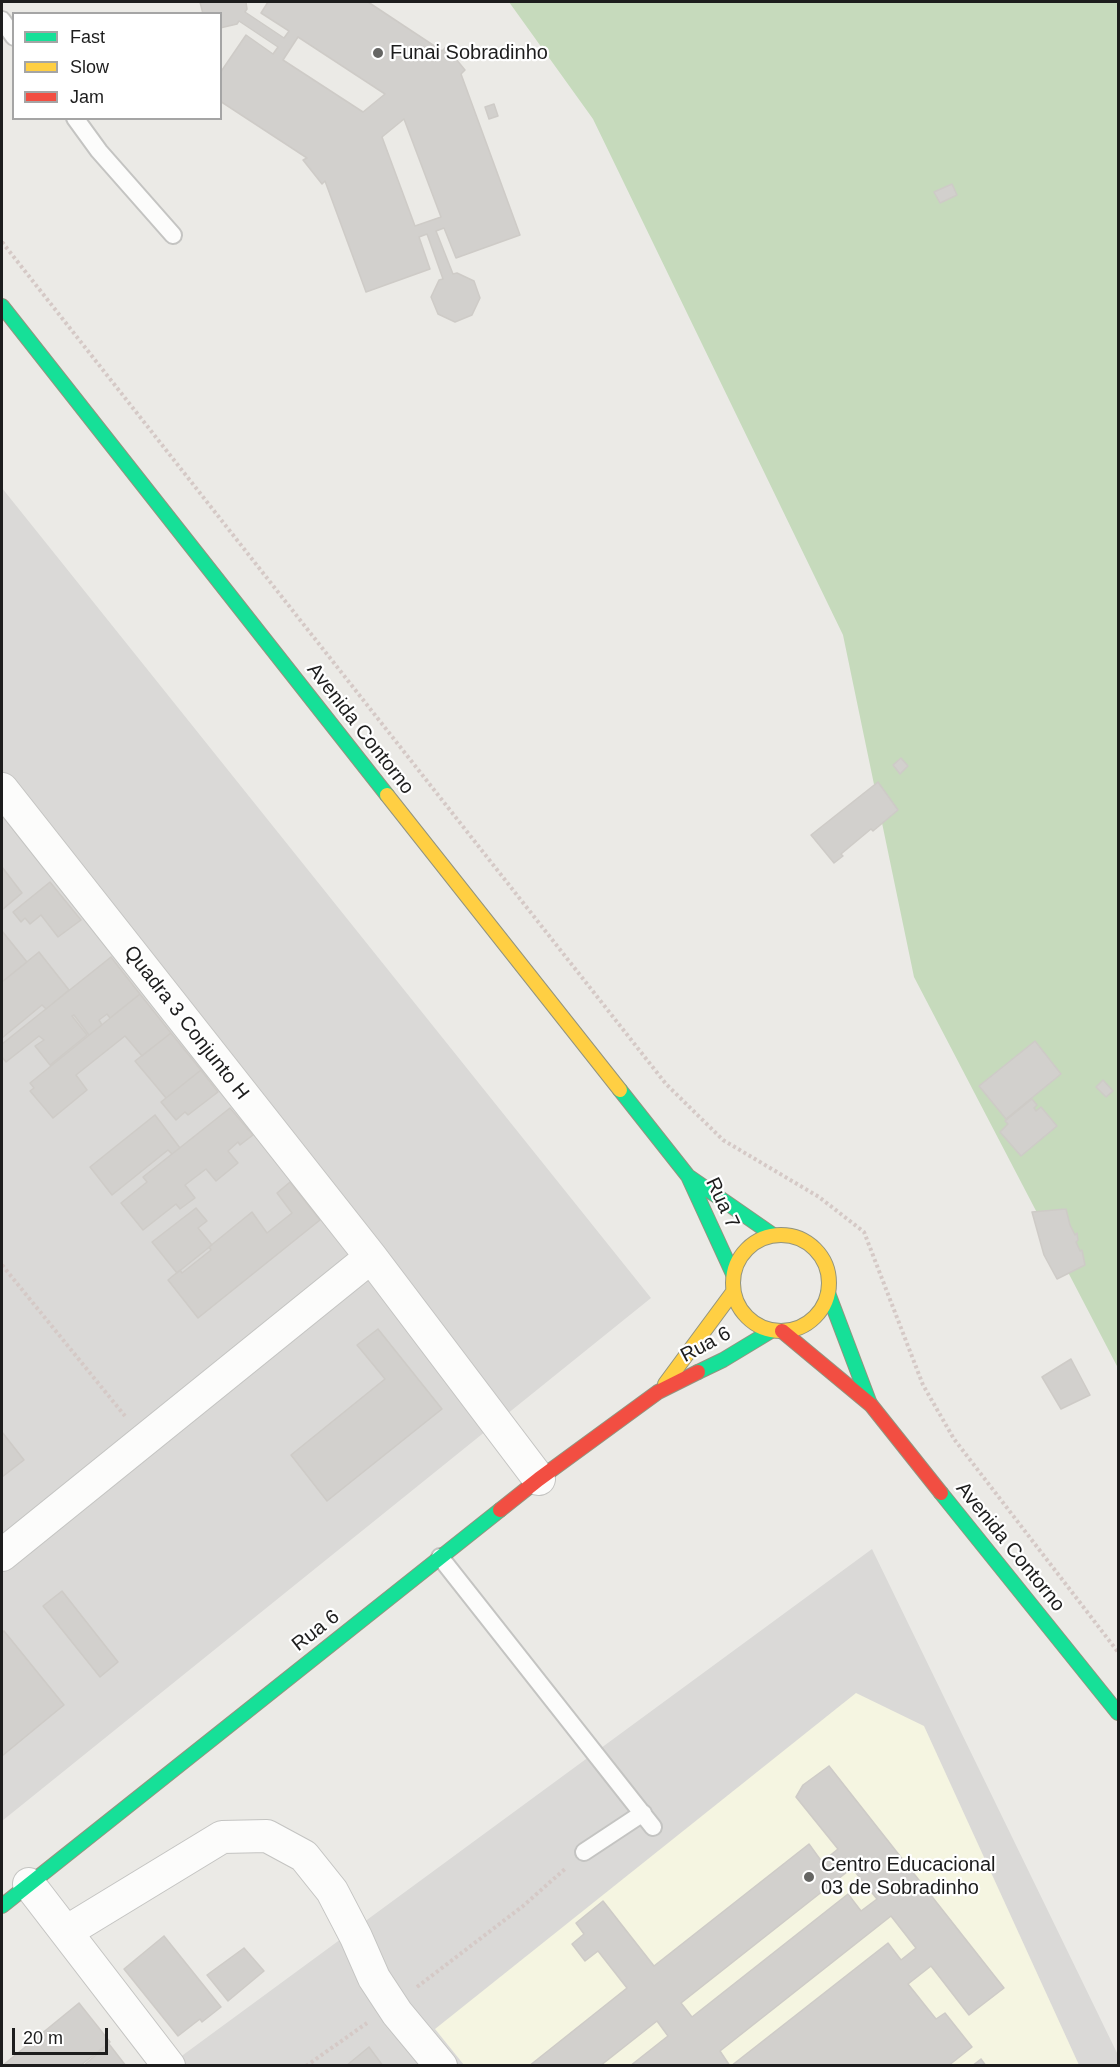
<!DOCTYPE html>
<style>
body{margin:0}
#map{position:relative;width:1120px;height:2067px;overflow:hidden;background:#ebeae6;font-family:Arial,sans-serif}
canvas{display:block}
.frame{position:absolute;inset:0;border:3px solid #1d1d1d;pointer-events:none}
.legend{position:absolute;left:12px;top:12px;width:210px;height:108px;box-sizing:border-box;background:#fff;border:2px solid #a5a5a5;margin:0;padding:8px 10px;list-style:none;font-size:18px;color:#1d1d1d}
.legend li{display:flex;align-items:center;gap:12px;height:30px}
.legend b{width:30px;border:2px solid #a5a5a5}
.scale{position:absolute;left:12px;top:2028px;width:96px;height:27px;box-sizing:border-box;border:3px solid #1d1d1d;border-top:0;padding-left:8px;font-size:18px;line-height:21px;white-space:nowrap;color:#1d1d1d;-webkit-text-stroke:4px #fff;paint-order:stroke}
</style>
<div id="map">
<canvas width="1120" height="2067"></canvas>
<div class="frame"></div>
<ul class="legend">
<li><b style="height:8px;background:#16e098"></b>Fast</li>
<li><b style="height:8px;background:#ffcf43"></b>Slow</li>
<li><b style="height:8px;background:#f24e42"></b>Jam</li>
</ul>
<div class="scale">20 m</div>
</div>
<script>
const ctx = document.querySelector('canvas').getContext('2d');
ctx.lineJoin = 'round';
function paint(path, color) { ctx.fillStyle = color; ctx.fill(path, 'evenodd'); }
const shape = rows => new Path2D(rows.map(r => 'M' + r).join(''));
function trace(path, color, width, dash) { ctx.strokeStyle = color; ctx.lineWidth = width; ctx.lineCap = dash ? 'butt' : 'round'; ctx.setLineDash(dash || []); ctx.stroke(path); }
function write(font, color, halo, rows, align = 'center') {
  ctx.font = font + ' Arial,sans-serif'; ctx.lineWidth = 4.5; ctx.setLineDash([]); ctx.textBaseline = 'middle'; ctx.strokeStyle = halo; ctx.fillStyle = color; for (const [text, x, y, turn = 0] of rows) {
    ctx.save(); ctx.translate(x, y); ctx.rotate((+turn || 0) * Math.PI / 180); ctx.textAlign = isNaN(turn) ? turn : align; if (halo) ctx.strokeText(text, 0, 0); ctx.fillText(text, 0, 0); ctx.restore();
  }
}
const residential = shape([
 [2,488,651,1298,2,1821],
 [872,1549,1118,2055,1118,2066,168,2066]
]);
const education = shape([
 [856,1693,924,1726,1079,2065,464,2065,435,2029]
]);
const forest = shape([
 [509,2,1118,2,1118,1368,914,977,843,635,593,119]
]);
const building = shape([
 [200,2,246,2,247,9,245,12,284,38,289,31,261,13,268,2,368,2,442,51,446,47,465,70,461,74,520,235,456,258,444,228,436,231,453,274,457,273,474,281,480,298,472,315,455,322,438,314,431,297,439,280,443,279,427,234,419,237,430,269,366,292,325,181,322,184,303,160,307,158,220,101,220,73,246,35,273,54,278,47,239,21,237,24,220,28,220,14,203,14,200,2],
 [298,37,385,94,363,112,283,60,298,37],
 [404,119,441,217,415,226,382,137,404,119],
 [494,104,498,116,489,119,485,107,494,104],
 [952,184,957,195,940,203,934,192,952,184],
 [901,758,908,766,900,774,893,765,901,758],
 [878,782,898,810,873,831,871,829,841,854,843,856,834,863,811,835,878,782],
 [2,867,22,893,2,910,2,867],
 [50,882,81,920,58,937,41,915,30,924,25,918,21,922,13,912,50,882],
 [2,931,27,962,2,982,2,931],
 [39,952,69,990,46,1009,42,1005,2,1038,2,982,39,952],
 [111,957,140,994,110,1018,107,1014,99,1020,102,1025,89,1035,74,1015,72,1016,87,1035,50,1065,35,1046,44,1040,39,1036,6,1062,2,1057,2,1044,111,957],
 [140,994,171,1033,142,1056,125,1036,76,1075,87,1090,53,1118,30,1091,34,1088,30,1083,140,994],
 [171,1033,201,1070,166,1098,135,1061,171,1033],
 [1035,1041,1061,1074,1006,1119,979,1086,1035,1041],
 [201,1070,218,1092,188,1115,185,1112,176,1120,161,1102,201,1070],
 [1103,1080,1113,1091,1106,1097,1096,1087,1103,1080],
 [1032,1099,1037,1105,1034,1108,1036,1111,1041,1107,1057,1126,1021,1156,1000,1132,1008,1124,1005,1121,1032,1099],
 [230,1108,253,1135,240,1145,238,1142,228,1151,238,1163,216,1181,206,1169,185,1185,195,1198,180,1209,176,1204,143,1230,121,1203,147,1182,143,1177,230,1108],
 [155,1115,180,1148,172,1154,168,1150,112,1195,90,1167,155,1115],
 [290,1182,320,1220,198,1318,168,1280,180,1270,182,1273,211,1250,209,1247,252,1212,267,1233,292,1213,277,1193,290,1182],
 [196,1208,207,1221,198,1228,212,1245,177,1273,152,1242,196,1208],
 [1066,1209,1070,1225,1075,1235,1077,1233,1078,1240,1076,1242,1080,1251,1082,1250,1085,1265,1057,1279,1044,1255,1032,1212,1066,1209],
 [378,1329,442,1409,327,1501,291,1455,385,1379,357,1345,378,1329],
 [1071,1359,1090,1395,1061,1409,1042,1377,1071,1359],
 [2,1432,24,1460,2,1477,2,1432],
 [62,1591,118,1662,100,1677,43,1606,62,1591],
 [4,1631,64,1705,2,1756,2,1633,4,1631],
 [829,1766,1004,1988,969,2015,931,1966,908,1984,936,2019,945,2013,972,2047,948,2066,731,2066,888,1943,901,1960,916,1948,891,1916,720,2051,730,2066,630,2066,668,2036,657,2021,600,2066,529,2066,627,1988,598,1951,585,1961,572,1944,584,1934,576,1923,603,1901,654,1966,809,1844,822,1862,838,1849,796,1797,803,1785,829,1766],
 [852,1868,877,1899,861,1911,848,1894,692,2017,681,2003,852,1868],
 [164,1936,221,2007,202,2022,200,2019,178,2036,124,1969,164,1936],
 [244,1948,264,1971,228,2001,207,1975,244,1948],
 [79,2003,110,2042,80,2066,2,2066,79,2003],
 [109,2044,126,2066,83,2066,109,2044],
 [369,2047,383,2066,346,2066,369,2047],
 [981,2059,986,2066,972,2066,981,2059]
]);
const path = shape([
 [2,242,666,1084,723,1140,819,1197,864,1232,923,1385,954,1439,1118,1652],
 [2,1265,125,1416],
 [417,1987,523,1906,566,1868],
 [306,2066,367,2023]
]);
const lane = shape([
 [2,20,14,37],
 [75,118,99,151,173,235],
 [440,1557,653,1827],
 [584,1852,643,1813]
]);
const street = shape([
 [2,789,371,1257,539,1479],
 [2,1555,371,1257],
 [29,1884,169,2066],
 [66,1932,222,1837,267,1836,304,1856,332,1891,356,1937,374,1978,397,2013,441,2066]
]);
const fast = shape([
 [2,306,387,795],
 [620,1090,688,1176,733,1274],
 [688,1176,773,1235],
 [828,1293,870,1404],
 [698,1372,723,1360,771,1331],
 [941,1493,1118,1713],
 [2,1906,500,1510]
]);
const slow = shape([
 [387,795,620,1090],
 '733 1283a48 48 0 1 1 96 0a48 48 0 1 1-96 0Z',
 [665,1384,733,1292]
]);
const jam = shape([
 [782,1331,871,1405,941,1493],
 [500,1510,539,1479,658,1392,698,1372]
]);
const markers = [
 [378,53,6,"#656563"],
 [809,1877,6,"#656563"]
];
const poiNames = [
 ["Funai Sobradinho",390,53],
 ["Centro Educacional",821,1865],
 ["03 de Sobradinho",821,1888]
];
const streetNames = [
 ["Avenida Contorno",360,729,52],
 ["Quadra 3 Conjunto H",186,1023,52],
 ["Rua 7",722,1203,65],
 ["Rua 6",706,1345,-28],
 ["Avenida Contorno",1010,1547,51],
 ["Rua 6",316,1631,-38]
];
paint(residential, '#dad9d7');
paint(education, '#f5f5e1');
paint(forest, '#c6dabc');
paint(building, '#d2d0cd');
trace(building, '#cecbc7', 1.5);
trace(lane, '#c4c4c2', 20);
trace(street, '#c4c4c2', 34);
trace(fast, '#92947f', 16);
trace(slow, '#92947f', 16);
trace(jam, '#92947f', 16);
trace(path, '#d5c9c6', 4, [3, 3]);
trace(lane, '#fcfcfb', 16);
trace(street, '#fcfcfb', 32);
trace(fast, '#16e098', 14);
trace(slow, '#ffcf43', 14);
trace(jam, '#f24e42', 14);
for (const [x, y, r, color] of markers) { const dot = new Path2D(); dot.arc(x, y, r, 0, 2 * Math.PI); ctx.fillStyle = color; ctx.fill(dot); trace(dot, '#fff', 2); }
write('20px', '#1d1d1d', '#fff', poiNames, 'left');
write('20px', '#1d1d1d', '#fff', streetNames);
</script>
